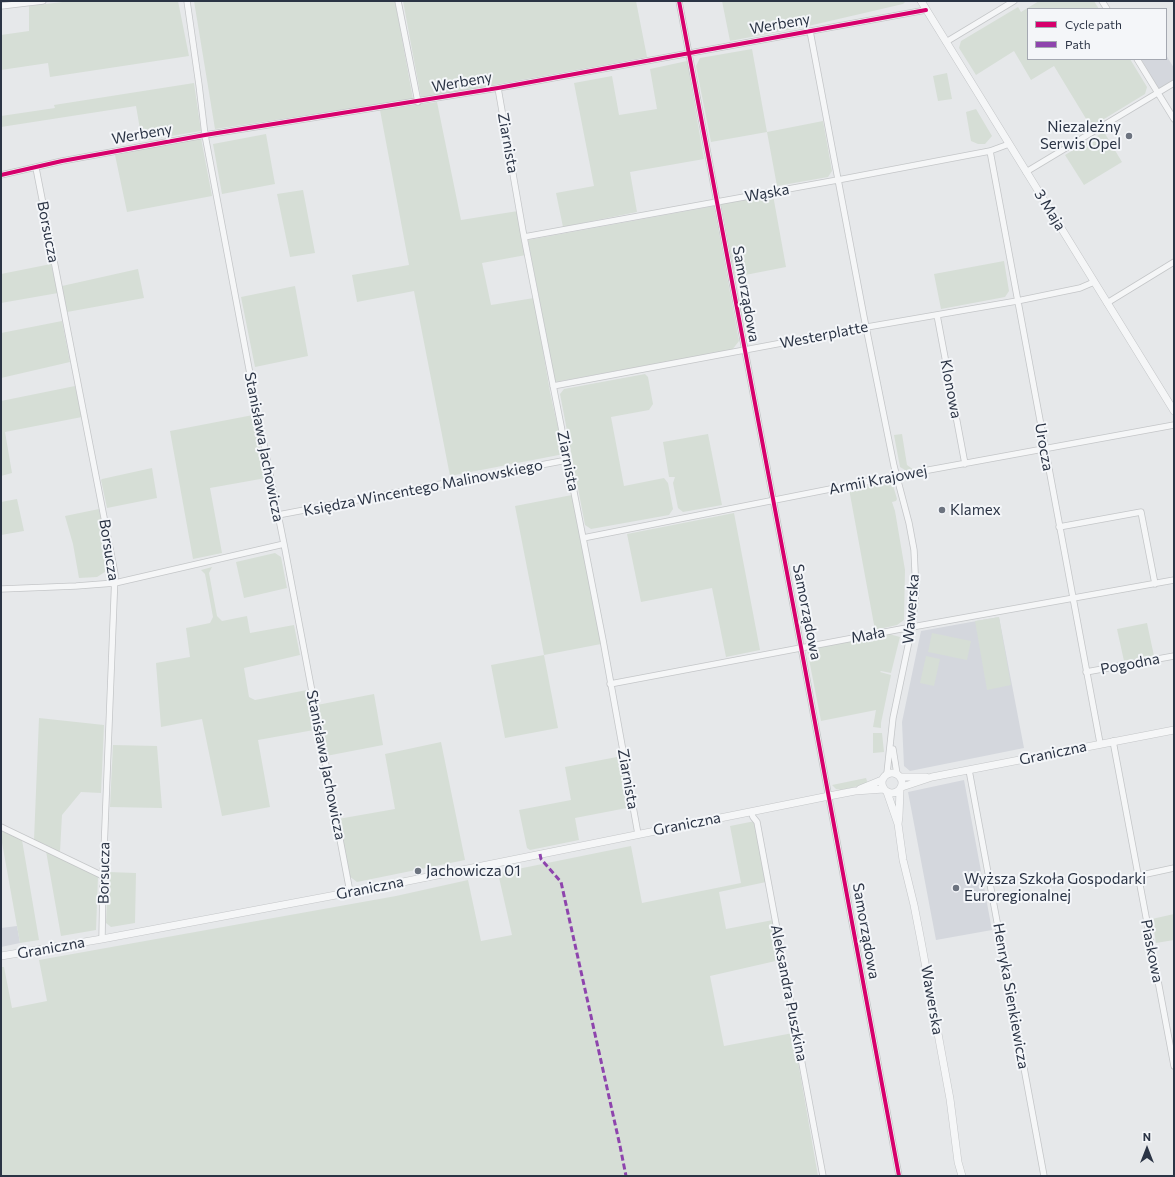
<!DOCTYPE html>
<meta charset="utf-8">
<style>
body{margin:0}
#map{position:relative;width:1175px;height:1177px;overflow:hidden;background:#e6e8ea;font-family:Commissioner,sans-serif}
canvas{display:block}
.frame{position:absolute;inset:0;border:2px solid #2b3445;pointer-events:none}
.legend{position:absolute;left:1027px;top:8px;width:140px;height:52px;box-sizing:border-box;background:#f4f6f9;border:1px solid #a4a8b1;margin:0;padding:5px 7px;list-style:none;font-size:12px;color:#2b3445}
.legend li{display:flex;align-items:center;gap:8px;height:20px}
.legend b{width:20px;border:1px solid #a4a8b1}
.north{position:absolute;left:1127px;top:1129px;width:40px;height:40px;-webkit-text-stroke:3px #f4f6f9;paint-order:stroke;rotate:0deg;font-size:11px;font-weight:700;line-height:16px;text-align:center;color:#2b3445}
.north::after{content:'';display:block;margin:auto;width:14px;height:18px;background:#2b3445;clip-path:polygon(50% 0,100% 100%,50% 72%,0 100%)}
</style>
<div id="map">
<canvas width="1175" height="1177"></canvas>
<div class="frame"></div>
<ul class="legend">
<li><b style="height:5px;background:#d6006c"></b>Cycle path</li>
<li><b style="height:5px;background:#8e44ad"></b>Path</li>
</ul>
<div class="north">N</div>
</div>
<script>
const ctx = document.querySelector('canvas').getContext('2d');
ctx.lineJoin = 'round';
function paint(path, color) { ctx.fillStyle = color; ctx.fill(path, 'evenodd'); }
const shape = rows => new Path2D(rows.map(r => 'M' + r).join(''));
function trace(path, color, width, dash) { ctx.strokeStyle = color; ctx.lineWidth = width; ctx.lineCap = dash ? 'butt' : 'round'; ctx.setLineDash(dash || []); ctx.stroke(path); }
function write(font, color, halo, rows, align = 'center') {
  ctx.font = font + ' Commissioner,sans-serif'; ctx.lineWidth = 4; ctx.setLineDash([]); ctx.textBaseline = 'middle'; ctx.strokeStyle = halo; ctx.fillStyle = color; for (const [text, x, y, turn = 0] of rows) {
    ctx.save(); ctx.translate(x, y); ctx.rotate((+turn || 0) * Math.PI / 180); ctx.textAlign = isNaN(turn) ? turn : align; if (halo) ctx.strokeText(text, 0, 0); ctx.fillText(text, 0, 0); ctx.restore();
  }
}
const built = shape([
 [1166,55,1174,68,1174,81,1159,90,1141,59,1166,59],
 [999,617,1024,748,910,771,904,766,902,722,921,631],
 [964,780,992,930,936,940,908,792],
 [17,926,20,943,1,947,1,928]
]);
const green = shape([
 [71,1,178,1,189,56,50,77,48,63,1,70,1,35,29,31,29,6],
 [194,1,395,1,413,99,215,129],
 [403,1,636,1,647,57,421,98],
 [722,1,906,1,903,4,804,27,730,41],
 [1039,1,1094,1,1099,9,1028,9,1028,59,1130,59,1147,87,1145,94,1091,127,1054,66,1031,80,1014,51,976,75,959,48,961,41,1018,7,1021,12],
 [752,49,767,132,823,121,832,171,828,177,777,186,767,132,711,142,696,66,700,58],
 [687,61,704,159,630,172,637,212,563,227,556,193,594,186,574,83,612,76,619,115,657,109,650,69],
 [947,73,952,99,938,101,933,76],
 [194,83,201,131,142,141,136,106,1,127,1,116,55,108,54,105],
 [437,102,461,220,518,211,526,255,482,263,491,305,534,298,550,392,564,454,450,476,414,291,357,302,352,275,409,265,380,110],
 [976,109,992,136,985,144,978,144,971,141,966,112],
 [1104,132,1122,162,1084,185,1065,155],
 [266,134,275,184,222,194,213,144],
 [201,138,212,196,127,212,115,155],
 [303,190,315,253,290,257,277,194],
 [773,195,786,267,735,277,721,204],
 [714,206,739,341,732,350,555,382,528,240],
 [1004,261,1009,291,1005,297,941,309,934,274],
 [51,264,58,293,1,303,1,274],
 [138,269,144,298,67,312,62,286],
 [295,286,308,356,255,367,241,297],
 [62,321,70,362,1,378,1,333],
 [645,374,648,377,653,404,649,410,611,417,624,486,664,478,668,483,673,509,669,515,591,529,585,525,560,394,564,389],
 [75,386,82,417,5,432,12,473,1,476,1,401],
 [253,415,266,478,210,488,222,553,193,559,170,431],
 [708,434,722,505,683,512,678,508,673,483,675,477,669,477,663,442],
 [902,434,907,465,914,470,905,470,900,467,894,435],
 [152,468,157,498,107,508,101,480,102,479],
 [889,482,892,482,897,499,896,501,892,502,895,511,905,570,904,620,897,625,875,630,849,489],
 [572,495,601,644,544,655,558,728,505,738,491,665,544,655,515,506],
 [17,499,24,531,1,535,1,502],
 [99,509,109,560,108,570,97,577,79,578,73,544,65,516],
 [734,513,760,650,726,657,712,588,641,602,627,534],
 [275,553,281,557,287,588,244,598,236,562],
 [212,567,209,573,217,616,222,621,247,616,250,633,294,625,300,655,244,668,249,697,255,700,307,690,314,730,258,740,270,807,222,816,202,719,161,727,156,663,190,657,186,628,210,623,213,617,205,574,201,570],
 [999,617,1011,685,987,690,975,621],
 [1147,623,1154,656,1124,661,1117,629],
 [932,633,971,641,967,660,928,652],
 [889,634,900,637,891,673,881,671,880,672,891,675,881,723,881,728,873,727,876,710,821,721,807,649],
 [926,656,940,659,934,686,920,683],
 [374,694,383,745,326,756,317,705],
 [39,718,104,725,101,793,81,792,62,815,60,852,34,840],
 [873,733,882,733,884,752,873,753],
 [441,742,465,860,357,882,349,876,338,819,395,809,385,754],
 [113,745,157,746,162,808,110,807],
 [622,756,632,807,575,818,579,840,530,850,527,848,519,810,571,800,565,767],
 [866,778,868,784,841,790,836,789,832,785],
 [755,821,766,882,719,892,726,929,773,920,780,960,710,976,724,1046,793,1033,818,1176,1,1176,1,967,4,967,12,1008,47,1001,39,960,396,896,468,880,481,941,512,935,498,873,631,846,642,903,741,883,730,826],
 [1,830,22,840,39,940,20,943,1,837],
 [46,851,98,876,96,930,61,936],
 [108,872,136,873,135,923,111,927,106,923],
 [1174,914,1174,940,1156,943,1152,919]
]);
const minor = shape([
 [187,1,199,85,205,135,253,390,284,544,350,892],
 [398,1,418,102],
 [679,1,801,647,899,1176],
 [1102,1,1107,9],
 [1,6,43,1],
 [810,31,864,317,894,466,909,523,914,550,916,592,912,627,893,718,887,773],
 [946,42,1014,1],
 [1137,59,1174,119],
 [498,88,524,237,603,640,638,834],
 [990,151,1100,743],
 [36,168,115,574,103,876,102,939],
 [1026,172,1174,83],
 [1,175,62,161,205,135,498,88,926,10],
 [524,237,843,179,990,151,1009,144],
 [1107,303,1174,262],
 [937,315,965,464],
 [553,386,867,327,1017,301,1080,288,1094,282],
 [278,515,567,460],
 [1059,527,1141,512,1155,584],
 [583,538,896,476,1174,425],
 [1,589,76,586,115,583,284,544],
 [1086,672,1174,656],
 [610,684,901,629,1174,580],
 [1113,741,1174,1066],
 [893,749,897,774],
 [969,770,1044,1176],
 [751,812,753,817,757,822,823,1176],
 [1,827,103,876],
 [1137,876,1174,868]
]);
const tertiary = shape([
 [921,1,1174,411],
 '882 783a10 10 0 1 1 20 0a10 10 0 1 1-20 0Z',
 [901,777,926,777],
 [902,787,932,777,1174,730],
 [860,789,882,780],
 [887,792,898,824,903,860,914,905,921,941,950,1099,958,1162,962,1176],
 [898,824,899,816,900,790],
 [1,956,102,939,373,888,829,796,855,791,884,789]
]);
const quiet = shape([
 [540,854,541,859,561,882,620,1146,626,1176]
]);
const cycleway = shape([
 [679,1,801,647,899,1176],
 [1,175,62,161,205,135,498,88,926,10]
]);
const markers = [
 [1129,136,4,"#6c737f"],
 [942,510,4,"#6c737f"],
 [418,871,4,"#6c737f"],
 [956,888,4,"#6c737f"]
];
const streetNames = [
 ["Werbeny",780,24,-10],
 ["Werbeny",462,82,-10],
 ["Werbeny",142,134,-10],
 ["Ziarnista",508,143,80],
 ["Wąska",767,193,-10],
 ["3 Maja",1050,210,58],
 ["Borsucza",48,232,79],
 ["Samorządowa",746,294,80],
 ["Westerplatte",824,335,-11],
 ["Klonowa",951,389,79],
 ["Stanisława Jachowicza",264,447,79],
 ["Urocza",1044,447,80],
 ["Ziarnista",568,461,79],
 ["Armii Krajowej",878,480,-11],
 ["Księdza Wincentego Malinowskiego",423,488,-11],
 ["Borsucza",109,550,81],
 ["Wawerska",911,609,-85],
 ["Samorządowa",807,612,79],
 ["Mała",868,635,-10],
 ["Pogodna",1130,664,-11],
 ["Graniczna",1053,753,-12],
 ["Stanisława Jachowicza",326,765,79],
 ["Ziarnista",628,779,80],
 ["Graniczna",687,824,-11],
 ["Borsucza",104,873,-89],
 ["Graniczna",370,888,-11],
 ["Samorządowa",866,931,80],
 ["Graniczna",51,948,-10],
 ["Piaskowa",1152,951,79],
 ["Aleksandra Puszkina",789,993,79],
 ["Henryka Sienkiewicza",1011,996,80],
 ["Wawerska",932,1000,80]
];
const poiNames = [
 ["Niezależny",1121,127,"right"],
 ["Serwis Opel",1121,144,"right"],
 ["Klamex",950,510],
 ["Jachowicza 01",426,871],
 ["Wyższa Szkoła Gospodarki",964,879],
 ["Euroregionalnej",964,896]
];
paint(built, '#d4d7dd');
paint(green, '#d6ded6');
trace(minor, '#c4c6c8', 7);
trace(tertiary, '#c4c6c8', 8);
trace(minor, '#f5f6f7', 5.5);
trace(tertiary, '#f5f6f7', 7);
trace(quiet, '#8e44ad', 3, [6, 3]);
trace(cycleway, '#d6006c', 4);
for (const [x, y, r, color] of markers) { const dot = new Path2D(); dot.arc(x, y, r, 0, 2 * Math.PI); ctx.fillStyle = color; ctx.fill(dot); trace(dot, '#f4f6f9', 1.5); }
write('15px', '#2b3445', '#f4f6f9', streetNames);
write('15px', '#2b3445', '#f4f6f9', poiNames, 'left');
</script>
